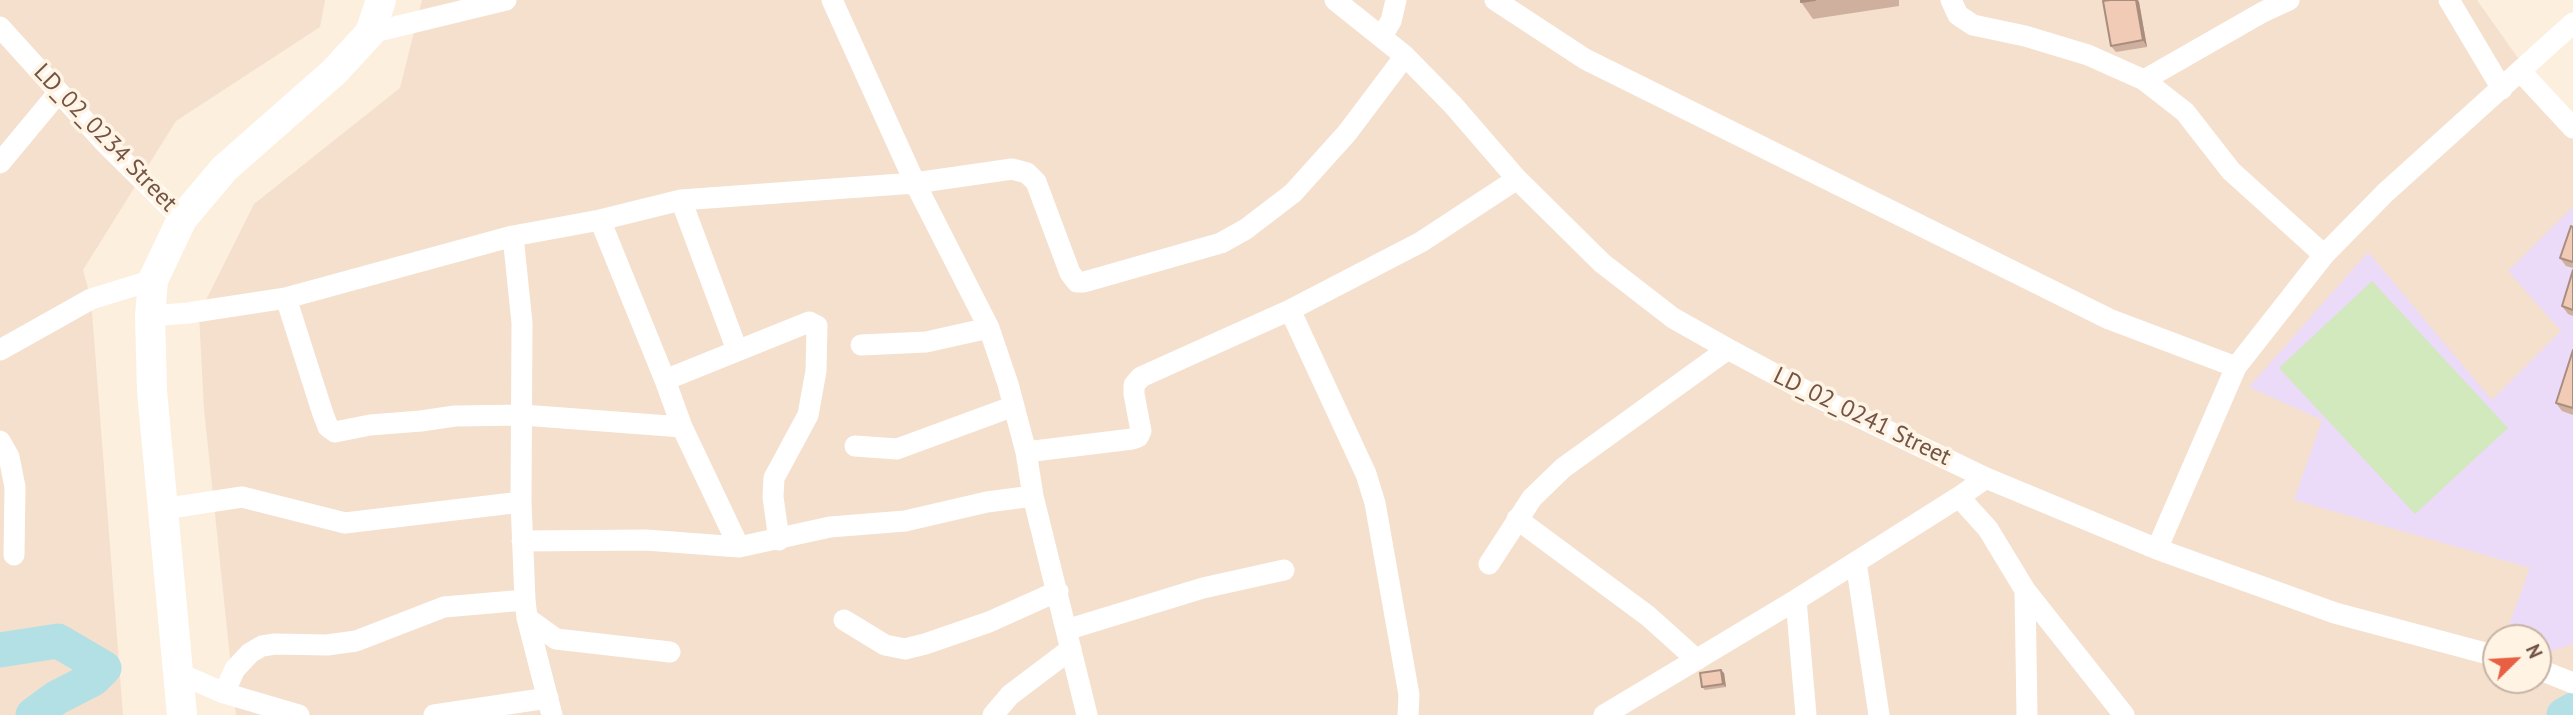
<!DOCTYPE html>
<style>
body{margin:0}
#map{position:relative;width:2573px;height:715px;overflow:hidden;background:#fcefde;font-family:"PT Sans",sans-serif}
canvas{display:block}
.north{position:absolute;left:2482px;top:624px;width:70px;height:70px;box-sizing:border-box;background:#fff3e4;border:2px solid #c7b3a5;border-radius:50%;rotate:66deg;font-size:19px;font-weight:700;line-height:28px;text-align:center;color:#725447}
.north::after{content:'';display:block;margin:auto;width:24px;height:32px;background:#e86041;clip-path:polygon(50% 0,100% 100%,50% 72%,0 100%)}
</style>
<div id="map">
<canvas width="2573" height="715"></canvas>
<div class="north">N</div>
</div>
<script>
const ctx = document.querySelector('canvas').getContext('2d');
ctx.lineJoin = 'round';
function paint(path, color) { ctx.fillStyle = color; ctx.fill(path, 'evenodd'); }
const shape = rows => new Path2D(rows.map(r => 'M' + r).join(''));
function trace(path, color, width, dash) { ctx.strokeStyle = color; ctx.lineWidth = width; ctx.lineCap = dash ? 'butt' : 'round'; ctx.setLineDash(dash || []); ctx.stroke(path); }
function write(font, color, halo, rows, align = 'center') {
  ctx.font = font + ' "PT Sans",sans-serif'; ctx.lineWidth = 7; ctx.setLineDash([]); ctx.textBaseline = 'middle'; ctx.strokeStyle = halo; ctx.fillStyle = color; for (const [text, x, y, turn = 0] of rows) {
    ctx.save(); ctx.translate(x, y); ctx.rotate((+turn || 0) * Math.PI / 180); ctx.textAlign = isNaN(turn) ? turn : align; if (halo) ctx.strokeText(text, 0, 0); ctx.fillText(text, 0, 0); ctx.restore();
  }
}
const residential = shape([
 [0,0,325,0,320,27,176,121,83,270,91,299,123,715,0,715],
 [422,0,2477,0,2573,136,2573,715,236,715,204,409,199,314,254,204,400,88],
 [2496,638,2538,638,2538,680,2496,680]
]);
const education = shape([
 [2573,207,2573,644,2543,654,2538,653,2538,638,2504,638,2530,568,2294,500,2322,420,2249,387,2368,252,2492,400,2561,331,2508,271]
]);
const green = shape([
 [2372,281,2508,428,2415,514,2279,368]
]);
const river = shape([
 [0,650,58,641,104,668,93,679,56,698,33,715],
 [2564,715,2573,710]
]);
const street = shape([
 [832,0,915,183,989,328,1008,384,1026,452,1033,496,1087,715],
 [1335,0,1405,56,1453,105,1517,179,1602,263,1673,318,1728,349,1817,397,1986,478,2157,549,2335,613,2496,656],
 [1495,0,1585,59,2109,319,2236,367],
 [1951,0,1958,15,1973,25,2025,36,2088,55,2144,80,2185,112,2231,171,2324,255],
 [2449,0,2502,89],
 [0,27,105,143,182,219],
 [370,33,506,0],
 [1382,36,1391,21,1396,0],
 [2521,72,2573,128],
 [2144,80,2263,12,2289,0],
 [0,163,59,92],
 [681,200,737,350],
 [600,220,665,380,682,427,739,547],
 [513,236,522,323,521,502,525,600,527,618,552,715],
 [286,298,322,411,328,427,335,432,370,425,421,421,455,416,523,415,682,427],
 [150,316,188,313,286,298,513,236,600,220,681,200,915,183,1012,169,1027,173,1036,182,1070,273,1077,282,1084,282,1221,243,1246,229,1293,193,1347,133,1405,56],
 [861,345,926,342,989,328],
 [0,350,91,299,153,280],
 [665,380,809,322,817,326,816,371,808,415,774,478,773,497,779,540],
 [0,441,9,457,15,487,14,555],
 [855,446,897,449,1014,406],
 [1026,452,1132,439,1138,437,1141,431,1134,394,1134,385,1141,377,1290,310],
 [1986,478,1959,497,1988,529,2025,590,2124,715],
 [163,509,242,497,345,523,521,502],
 [1517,519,1648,616,1697,660],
 [522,541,646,540,739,547,830,527,905,521,987,502,1033,496],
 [2157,549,2236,367,2324,255,2385,193,2573,23],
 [1856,562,1879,715],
 [1489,564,1532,498,1563,468,1728,349],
 [2025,590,2027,715],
 [1796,600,1806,715],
 [527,618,556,639,670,652],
 [844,620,885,645,905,649,925,644,989,622,1058,591],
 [1066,630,1203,588,1284,570],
 [2538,669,2573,683],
 [178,673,224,693,299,715],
 [224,693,235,669,250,653,262,646,275,644,327,645,356,641,444,607,525,600],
 [434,715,548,698],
 [993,715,1010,695,1071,649],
 [1408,715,1409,695,1375,503,1366,474,1290,310,1421,242,1517,179],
 [1604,715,1796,600,1959,497]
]);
const secondary = shape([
 [182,715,152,391,150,316,153,280,182,219,224,169,334,72,370,33,381,0]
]);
const wall = shape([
 [1801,0,1899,0,1899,6,1813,19,1801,2],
 [2139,2,2147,47,2116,52,2111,46],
 [2573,227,2573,268,2566,266,2560,258],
 [2573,270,2573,316,2568,314,2562,306],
 [2573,350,2573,415,2562,411,2556,403],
 [1724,673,1726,687,1705,690,1702,687]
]);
const shadedWall = shape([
 [2136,0,2138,0,2139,2,2147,47,2143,40],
 [1721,670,1724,673,1726,687,1723,684]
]);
const building = shape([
 [1801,0,1815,0,1801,2,1801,0],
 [2110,0,2136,0,2143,40,2111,46,2103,1,2110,0],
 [2571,226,2573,227,2573,262,2560,258,2571,226],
 [2573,270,2573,310,2562,306,2573,270],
 [2573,350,2573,408,2556,403,2573,350],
 [1721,670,1723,684,1702,687,1700,673,1721,670]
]);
const streetNames = [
 ["LD_02_0234 Street",105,138,46],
 ["LD_02_0241 Street",1862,417,26]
];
paint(residential, '#f4e0cd');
paint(education, '#ecdbf8');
paint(green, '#d1e9bd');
trace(river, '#b3e0e5', 35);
trace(street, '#fff', 21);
trace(secondary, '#fff', 30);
paint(wall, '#cfaf9d');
paint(shadedWall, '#a98e7f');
paint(building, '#f1cbb6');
trace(building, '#a98e7f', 2);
write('24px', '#725447', '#fff3e4', streetNames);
</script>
